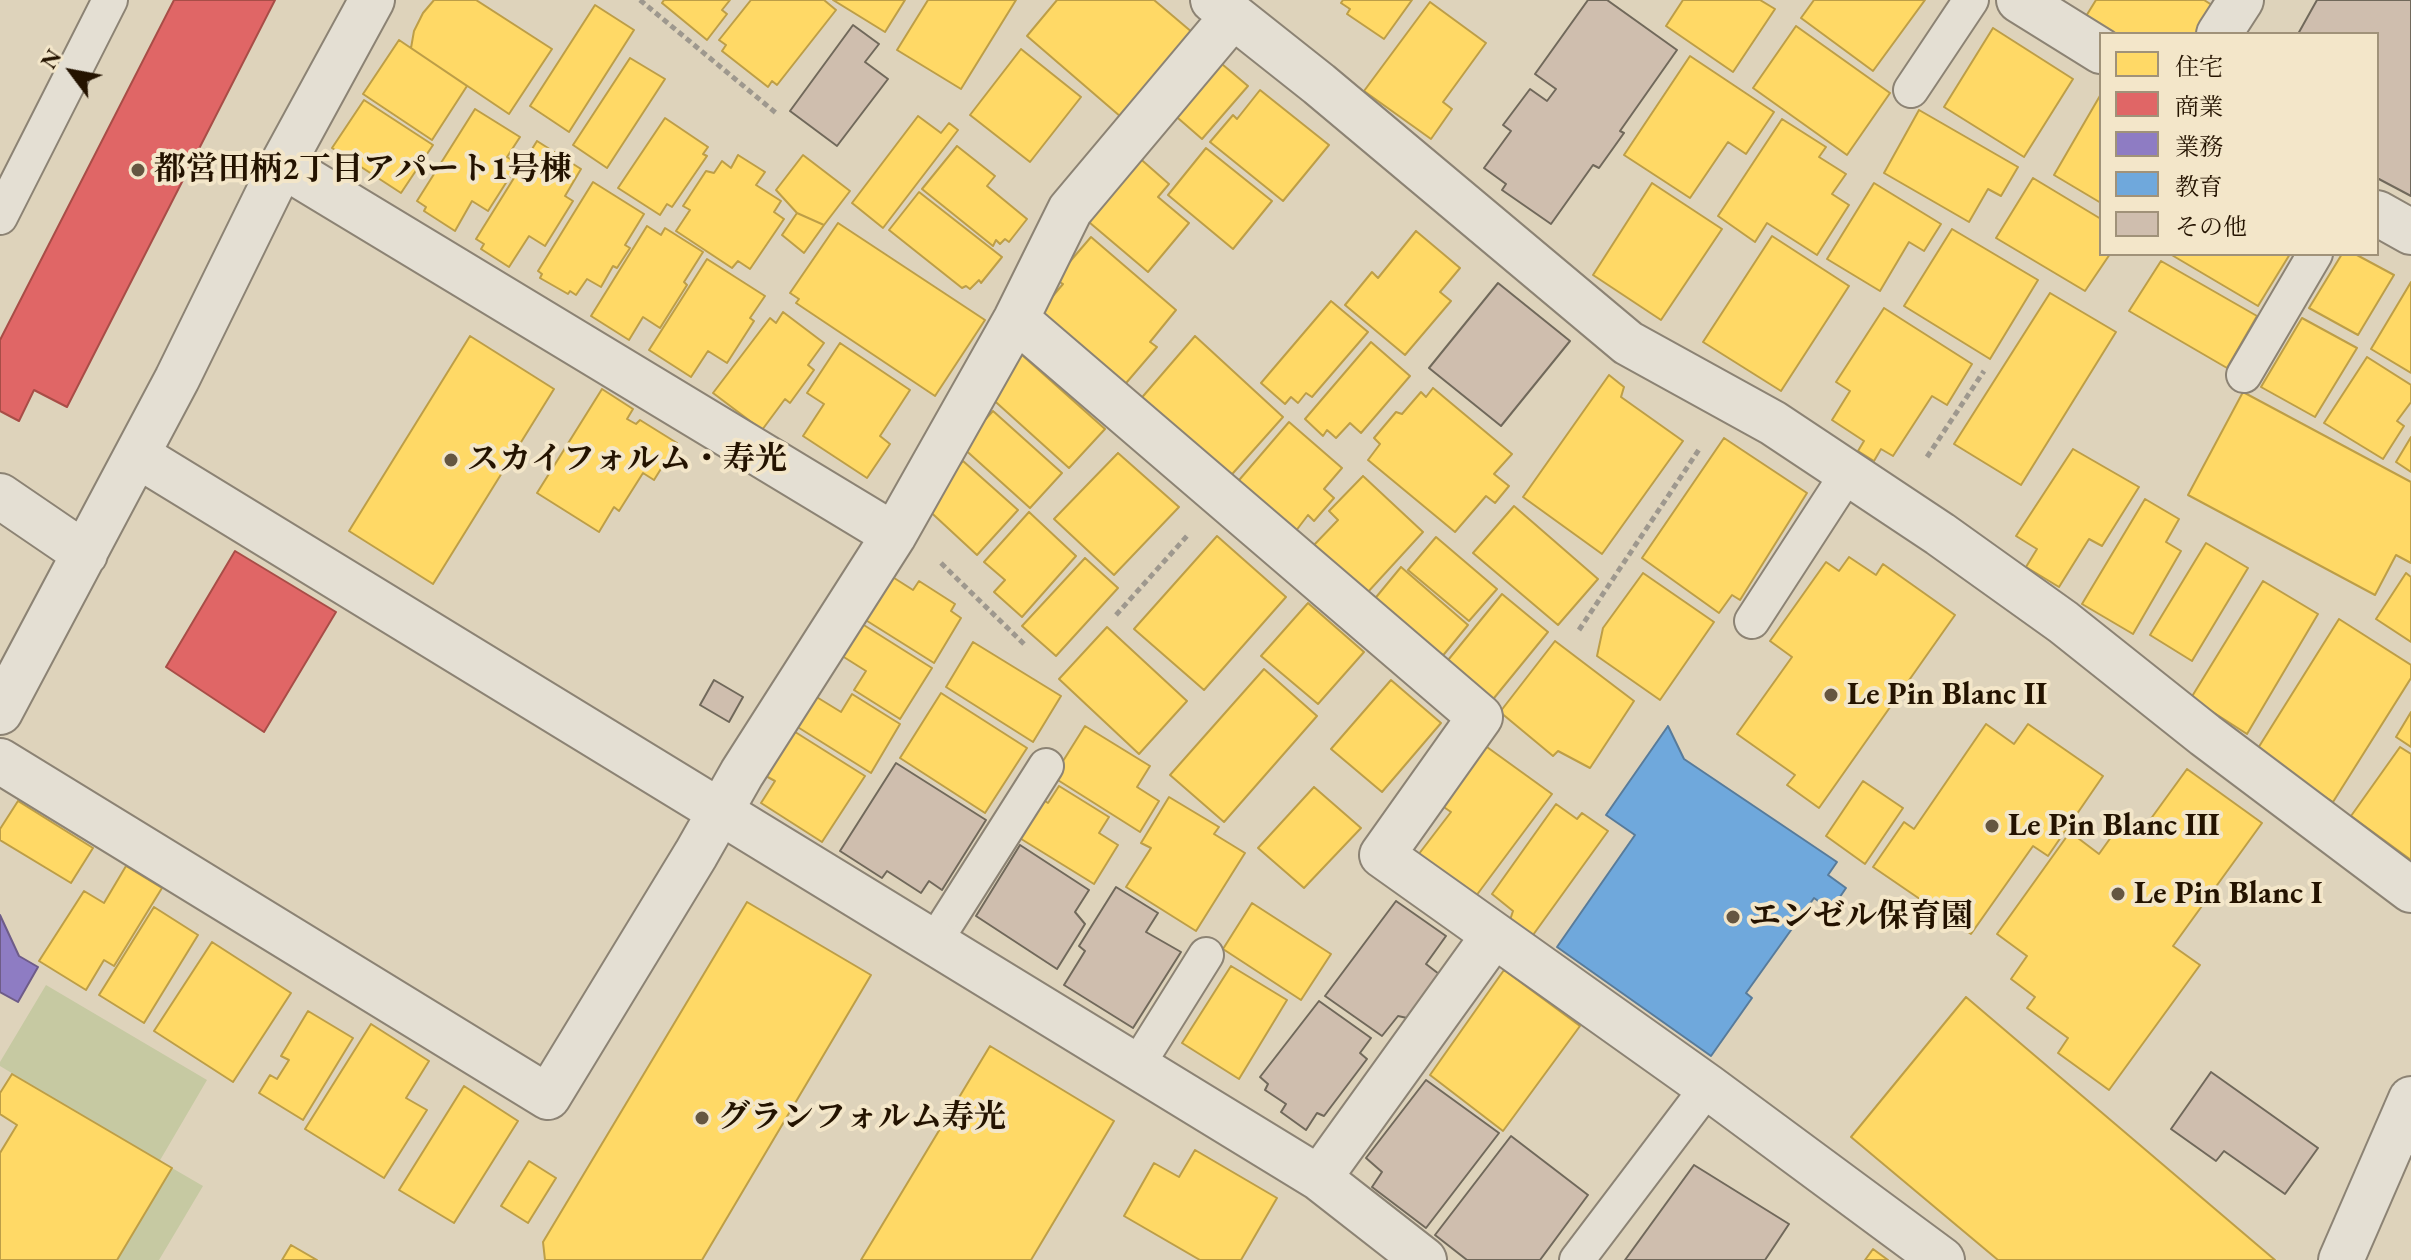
<!DOCTYPE html>
<meta charset="utf-8">
<style>
body{margin:0}
#map{position:relative;width:2411px;height:1260px;overflow:hidden;background:#ded3bb;font-family:"EB Garamond","Noto Serif JP",serif}
canvas{display:block}
.legend{position:absolute;left:2099px;top:32px;width:280px;height:224px;box-sizing:border-box;background:#f3e6c9;border:2px solid #a09279;margin:0;padding:10px 14px;list-style:none;font-size:24px;color:#241300}
.legend li{display:flex;align-items:center;gap:16px;height:40px}
.legend b{width:40px;border:2px solid #a09279}
.north{position:absolute;left:32px;top:32px;width:80px;height:80px;-webkit-text-stroke:6px #f3e6c9;paint-order:stroke;rotate:302deg;font-size:22px;font-weight:700;line-height:32px;text-align:center;color:#241300}
.north::after{content:'';display:block;margin:auto;width:28px;height:36px;background:#241300;clip-path:polygon(50% 0,100% 100%,50% 72%,0 100%)}
</style>
<div id="map">
<canvas width="2411" height="1260"></canvas>
<ul class="legend">
<li><b style="height:22px;background:#ffd966"></b>住宅</li>
<li><b style="height:22px;background:#e06666"></b>商業</li>
<li><b style="height:22px;background:#8e7cc3"></b>業務</li>
<li><b style="height:22px;background:#6fa8dc"></b>教育</li>
<li><b style="height:22px;background:#cfbeae"></b>その他</li>
</ul>
<div class="north">N</div>
</div>
<script>
const ctx = document.querySelector('canvas').getContext('2d');
ctx.lineJoin = 'round';
function paint(path, color) { ctx.fillStyle = color; ctx.fill(path, 'evenodd'); }
const shape = rows => new Path2D(rows.map(r => 'M' + r).join(''));
function trace(path, color, width, dash) { ctx.strokeStyle = color; ctx.lineWidth = width; ctx.lineCap = dash ? 'butt' : 'round'; ctx.setLineDash(dash || []); ctx.stroke(path); }
function write(font, color, halo, rows, align = 'center') {
  ctx.font = font + ' "EB Garamond","Noto Serif JP",serif'; ctx.lineWidth = 8; ctx.setLineDash([]); ctx.textBaseline = 'middle'; ctx.strokeStyle = halo; ctx.fillStyle = color; for (const [text, x, y, turn = 0] of rows) {
    ctx.save(); ctx.translate(x, y); ctx.rotate((+turn || 0) * Math.PI / 180); ctx.textAlign = isNaN(turn) ? turn : align; if (halo) ctx.strokeText(text, 0, 0); ctx.fillText(text, 0, 0); ctx.restore();
  }
}
const green = shape([
 [46,985,207,1080,159,1162,0,1066,0,1062],
 [172,1168,203,1186,159,1260,117,1260]
]);
const homes = shape([
 [434,0,476,0,552,49,509,114,411,48,414,31,423,13,434,0],
 [664,0,730,0,722,10,727,14,707,40,662,3,664,0],
 [751,0,824,0,836,10,777,85,772,81,768,87,722,51,726,45,719,40,751,0],
 [833,0,905,0,885,32,833,0],
 [928,0,1016,0,961,89,897,50,928,0],
 [1057,0,1154,0,1193,33,1121,117,1027,36,1057,0],
 [1343,0,1412,0,1384,39,1347,14,1350,9,1341,3,1343,0],
 [1683,0,1760,0,1775,9,1733,72,1666,26,1683,0],
 [1814,0,1925,0,1873,71,1801,18,1814,0],
 [2096,0,2204,0,2215,7,2198,34,2104,34,2083,21,2096,0],
 [1430,2,1486,43,1443,102,1452,109,1431,139,1364,91,1430,2],
 [595,5,634,30,569,132,530,106,595,5],
 [1796,26,1890,93,1847,155,1753,88,1796,26],
 [1993,28,2073,79,2024,157,1944,107,1993,28],
 [399,40,467,86,432,140,363,94,399,40],
 [1021,49,1081,97,1030,162,970,115,1021,49],
 [1690,56,1774,112,1746,154,1728,142,1690,198,1624,155,1690,56],
 [630,58,665,79,607,168,573,145,630,58],
 [1216,59,1248,86,1202,139,1171,112,1216,59],
 [1260,90,1329,145,1283,201,1210,142,1233,115,1237,119,1260,90],
 [2101,94,2101,203,2054,175,2101,94],
 [364,100,433,145,401,193,332,148,364,100],
 [475,109,520,137,507,157,518,164,488,211,472,201,455,231,424,211,426,207,417,201,475,109],
 [1919,110,2018,167,2001,196,1988,189,1969,222,1884,173,1919,110],
 [918,116,941,133,949,123,958,130,883,228,852,203,918,116],
 [665,118,708,147,703,154,707,156,672,207,667,204,660,215,618,188,665,118],
 [1782,119,1826,147,1819,157,1846,174,1832,194,1849,205,1817,255,1767,223,1755,242,1718,216,1782,119],
 [537,141,581,169,565,196,573,201,545,246,529,236,509,267,481,249,484,244,476,239,537,141],
 [957,146,995,176,987,186,1027,219,1009,242,1005,239,1000,244,996,240,993,246,922,189,957,146],
 [1206,148,1272,201,1233,249,1168,195,1206,148],
 [738,155,765,172,756,185,781,201,774,212,784,219,750,269,738,261,732,268,676,231,690,210,683,206,706,171,714,173,722,161,731,168,738,155],
 [803,155,850,191,824,225,797,213,776,190,803,155],
 [1136,155,1169,184,1158,197,1189,223,1148,272,1083,217,1136,155],
 [2033,178,2101,219,2101,254,2110,254,2085,291,1996,238,2033,178],
 [593,182,644,214,625,245,630,248,617,268,613,266,601,287,587,279,576,295,570,291,568,294,540,278,542,274,538,271,593,182],
 [1652,183,1722,229,1661,320,1593,275,1652,183],
 [1874,183,1941,224,1924,251,1909,242,1880,291,1827,259,1874,183],
 [919,192,1002,257,981,283,979,280,970,289,966,286,962,288,889,230,919,192],
 [797,213,824,225,804,253,782,235,797,213],
 [838,223,985,320,935,396,796,303,799,299,790,293,838,223],
 [647,226,661,235,665,228,703,252,684,282,687,285,660,328,643,317,629,340,591,316,647,226],
 [1952,229,2038,280,1990,359,1904,306,1952,229],
 [1416,231,1460,268,1440,292,1451,301,1405,355,1345,305,1372,272,1378,278,1416,231],
 [1772,236,1849,286,1781,391,1703,342,1772,236],
 [1091,237,1176,310,1150,342,1157,347,1121,389,1036,316,1063,284,1055,279,1091,237],
 [2170,254,2290,254,2258,306,2170,254],
 [2342,254,2355,254,2394,275,2358,335,2309,308,2342,254],
 [707,259,765,296,750,318,754,321,727,363,708,351,691,377,649,350,707,259],
 [2161,261,2257,316,2227,368,2129,311,2161,261],
 [2411,282,2411,373,2371,349,2411,282],
 [2050,293,2116,332,2021,485,1954,444,2050,293],
 [1331,301,1368,332,1312,397,1306,393,1298,403,1291,397,1285,404,1261,383,1331,301],
 [1884,308,1972,364,1947,405,1932,396,1893,456,1881,449,1874,461,1858,451,1864,441,1832,420,1850,391,1836,382,1884,308],
 [783,312,824,343,808,365,814,370,790,403,785,399,762,430,713,393,770,318,776,323,783,312],
 [2302,318,2357,348,2315,417,2261,387,2302,318],
 [470,336,554,389,433,584,349,531,470,336],
 [1195,336,1283,417,1226,481,1138,402,1195,336],
 [1371,342,1410,376,1361,433,1350,423,1336,438,1327,430,1323,436,1305,419,1371,342],
 [840,343,910,390,880,436,890,444,867,478,803,436,824,404,807,393,840,343],
 [1022,355,1105,429,1069,468,988,395,1022,355],
 [2367,357,2411,385,2411,402,2397,421,2404,426,2383,459,2324,423,2367,357],
 [1609,375,1624,387,1621,397,1683,441,1602,554,1523,497,1609,375],
 [1433,388,1512,454,1494,474,1509,486,1495,503,1486,496,1455,532,1368,460,1380,444,1374,438,1396,412,1402,414,1421,392,1426,397,1433,388],
 [602,389,633,409,627,419,636,424,640,420,677,443,654,480,643,473,619,511,614,507,599,532,537,493,602,389],
 [2243,392,2411,482,2411,563,2396,555,2375,595,2188,495,2243,392],
 [993,411,1062,473,1030,508,961,446,993,411],
 [1289,422,1342,468,1324,489,1334,498,1314,521,1308,515,1292,536,1234,486,1289,422],
 [2411,437,2411,472,2396,462,2411,437],
 [1724,438,1807,493,1740,600,1732,595,1719,613,1642,558,1724,438],
 [2073,449,2139,487,2102,546,2089,539,2059,587,2026,567,2037,549,2016,536,2073,449],
 [1118,453,1179,507,1114,575,1054,519,1118,453],
 [963,461,1018,510,977,555,923,505,963,461],
 [1363,476,1423,532,1367,593,1314,545,1338,520,1329,511,1363,476],
 [2145,499,2179,519,2166,542,2181,551,2133,634,2082,604,2145,499],
 [1514,506,1598,579,1558,625,1473,553,1514,506],
 [1029,512,1076,556,1022,617,994,592,1005,580,984,562,1029,512],
 [1217,536,1286,597,1204,690,1134,629,1217,536],
 [1436,537,1497,589,1469,621,1408,570,1436,537],
 [2206,543,2248,568,2192,661,2150,635,2206,543],
 [1849,557,1876,575,1883,564,1955,615,1819,808,1787,785,1795,775,1737,734,1792,657,1770,641,1826,562,1839,571,1849,557],
 [1085,558,1118,588,1056,656,1022,626,1085,558],
 [1401,567,1468,625,1436,664,1368,607,1401,567],
 [1643,573,1714,622,1660,700,1597,656,1603,628,1643,573],
 [2406,573,2411,577,2411,642,2376,619,2406,573],
 [891,576,913,590,919,581,955,604,951,611,961,618,934,663,864,619,891,576],
 [2263,581,2318,614,2247,734,2191,698,2263,581],
 [1502,594,1548,632,1490,703,1444,665,1502,594],
 [1308,603,1364,652,1318,704,1261,656,1308,603],
 [2339,619,2411,665,2411,678,2333,802,2255,753,2339,619],
 [859,622,932,668,900,719,854,690,866,671,839,654,859,622],
 [1107,627,1187,701,1139,754,1059,679,1107,627],
 [1555,641,1634,701,1590,768,1558,751,1553,756,1500,712,1555,641],
 [973,642,1061,696,1033,742,946,687,973,642],
 [1264,669,1317,716,1224,822,1170,775,1264,669],
 [1391,680,1441,723,1382,792,1331,749,1391,680],
 [941,693,1027,748,985,813,900,758,941,693],
 [852,694,900,724,871,773,796,726,815,696,841,712,852,694],
 [2411,712,2411,747,2396,737,2411,712],
 [1986,724,2014,744,2028,724,2103,776,2048,856,2033,846,1971,934,1873,867,1904,822,1914,829,1986,724],
 [1085,726,1150,766,1137,787,1159,801,1140,832,1053,777,1085,726],
 [792,730,865,776,822,842,761,803,775,781,764,775,792,730],
 [1480,742,1552,794,1473,900,1415,859,1451,812,1435,801,1480,742],
 [2400,747,2411,754,2411,860,2351,816,2400,747],
 [2187,769,2262,823,2173,946,2200,965,2109,1090,2058,1053,2068,1038,2027,1008,2035,997,2011,979,2027,956,1997,934,2070,832,2099,854,2124,819,2142,831,2187,769],
 [1863,781,1903,808,1865,864,1826,836,1863,781],
 [1059,786,1109,817,1099,833,1118,845,1094,884,1018,837,1042,799,1048,803,1059,786],
 [1314,787,1361,828,1304,888,1258,848,1314,787],
 [1169,797,1219,827,1214,834,1245,853,1196,931,1126,887,1151,848,1141,843,1169,797],
 [18,801,93,848,71,883,0,840,0,829,18,801],
 [1556,804,1577,819,1582,813,1608,831,1533,935,1510,920,1513,911,1492,894,1556,804],
 [126,866,162,888,114,966,104,960,86,990,39,961,84,891,104,903,126,866],
 [747,902,871,975,702,1260,545,1260,543,1242,747,902],
 [1252,903,1331,954,1301,1000,1223,949,1252,903],
 [154,907,198,935,144,1023,99,995,154,907],
 [212,942,291,993,233,1082,154,1031,212,942],
 [1231,966,1287,1000,1239,1079,1182,1043,1231,966],
 [1504,970,1580,1026,1503,1131,1430,1075,1504,970],
 [1966,997,2275,1260,1998,1260,1851,1137,1966,997],
 [308,1011,353,1038,303,1120,259,1093,270,1075,277,1079,289,1060,281,1056,308,1011],
 [371,1024,429,1061,406,1098,427,1110,384,1178,305,1129,371,1024],
 [990,1046,1114,1121,1031,1260,861,1260,990,1046],
 [12,1074,172,1168,117,1260,0,1260,0,1153,17,1125,0,1114,0,1093,12,1074],
 [464,1086,518,1121,454,1223,399,1190,464,1086],
 [1195,1150,1277,1198,1241,1260,1200,1260,1124,1216,1154,1163,1179,1177,1195,1150],
 [529,1161,556,1178,528,1223,501,1206,529,1161],
 [291,1245,317,1260,282,1260,291,1245],
 [1873,1249,1888,1260,1865,1260,1873,1249]
]);
const shops = shape([
 [174,0,275,0,67,407,34,390,19,421,0,411,0,340,174,0],
 [235,551,336,612,264,732,166,667,235,551]
]);
const offices = shape([
 [0,915,19,956,38,967,18,1002,0,992,0,915]
]);
const schools = shape([
 [1668,726,1684,759,1837,862,1828,875,1846,888,1831,910,1814,898,1746,993,1752,998,1711,1056,1557,947,1635,835,1606,815,1668,726]
]);
const building = shape([
 [1588,0,1607,0,1677,50,1620,131,1624,133,1599,168,1593,165,1551,224,1502,190,1506,184,1484,168,1511,131,1503,125,1530,89,1547,101,1556,89,1535,74,1588,0],
 [2317,0,2411,0,2411,196,2377,178,2377,34,2298,34,2317,0],
 [853,25,879,44,865,62,888,79,837,146,790,111,853,25],
 [1498,283,1570,341,1501,426,1429,368,1498,283],
 [714,680,743,697,729,722,700,705,714,680],
 [896,763,986,820,942,890,929,881,921,893,887,871,882,878,840,851,896,763],
 [1020,845,1089,890,1075,912,1085,924,1057,969,976,916,1020,845],
 [1116,887,1158,913,1146,932,1181,952,1133,1028,1064,985,1085,951,1079,946,1116,887],
 [1396,901,1446,936,1426,964,1439,974,1407,1018,1398,1016,1382,1036,1325,996,1396,901],
 [1319,1001,1371,1038,1360,1053,1367,1059,1324,1116,1317,1113,1306,1130,1281,1112,1286,1104,1265,1090,1268,1084,1260,1077,1319,1001],
 [2211,1072,2318,1148,2285,1194,2224,1151,2216,1161,2171,1129,2211,1072],
 [1426,1080,1499,1133,1426,1228,1372,1187,1382,1172,1366,1158,1426,1080],
 [1511,1136,1588,1195,1540,1260,1467,1260,1435,1235,1511,1136],
 [1694,1165,1789,1224,1765,1260,1625,1260,1694,1165]
]);
const path = shape([
 [640,0,776,113],
 [1927,457,1984,371],
 [941,563,1026,646],
 [1116,615,1187,536],
 [1579,630,1700,448]
]);
const service = shape([
 [1911,90,1971,0],
 [0,217,110,0],
 [2244,375,2315,254],
 [1752,621,1848,473],
 [933,944,1046,766],
 [1136,1067,1206,955],
 [1577,1260,1708,1087]
]);
const minor = shape([
 [1213,0,1319,84,1628,343,1773,423,1940,534,2063,622,2205,735,2411,890],
 [2019,0,2101,51],
 [2219,34,2241,0],
 [282,165,894,535],
 [2377,213,2411,232],
 [1016,319,1480,717,1382,855,1708,1087,1942,1260],
 [137,455,1319,1178,1424,1260],
 [0,496,85,554],
 [0,712,177,379,282,165,372,0],
 [0,761,548,1097,696,854,742,773,894,535,1016,319,1070,210,1233,16],
 [1319,1178,1494,935]
]);
const tertiary = shape([
 [2341,1260,2411,1099]
]);
const markers = [
 [138,170,8,"#655641"],
 [451,460,8,"#655641"],
 [1831,695,8,"#655641"],
 [1992,826,8,"#655641"],
 [2118,894,8,"#655641"],
 [1733,917,8,"#655641"],
 [702,1118,8,"#655641"]
];
const poiNames = [
 ["都営田柄2丁目アパート1号棟",154,170],
 ["スカイフォルム・寿光",467,460],
 ["Le Pin Blanc II",1847,695],
 ["Le Pin Blanc III",2008,826],
 ["Le Pin Blanc I",2134,894],
 ["エンゼル保育園",1749,917],
 ["グランフォルム寿光",718,1118]
];
paint(green, '#c6c9a2');
paint(homes, '#ffd966');
trace(homes, '#bd9e47', 2);
paint(shops, '#e06666');
trace(shops, '#a84d47', 2);
paint(offices, '#8e7cc3');
trace(offices, '#6e5c88', 2);
paint(schools, '#6fa8dc');
trace(schools, '#587b9a', 2);
paint(building, '#cfbeae');
trace(building, '#71695b', 2);
trace(service, '#8c8374', 38);
trace(minor, '#8c8374', 48);
trace(tertiary, '#8c8374', 48);
trace(path, '#9e988e', 5, [6, 4]);
trace(service, '#e4dfd3', 34);
trace(minor, '#e4dfd3', 44);
trace(tertiary, '#e4dfd3', 44);
for (const [x, y, r, color] of markers) { const dot = new Path2D(); dot.arc(x, y, r, 0, 2 * Math.PI); ctx.fillStyle = color; ctx.fill(dot); trace(dot, '#f3e6c9', 3); }
write('bold 32px', '#241300', '#f3e6c9', poiNames, 'left');
</script>
